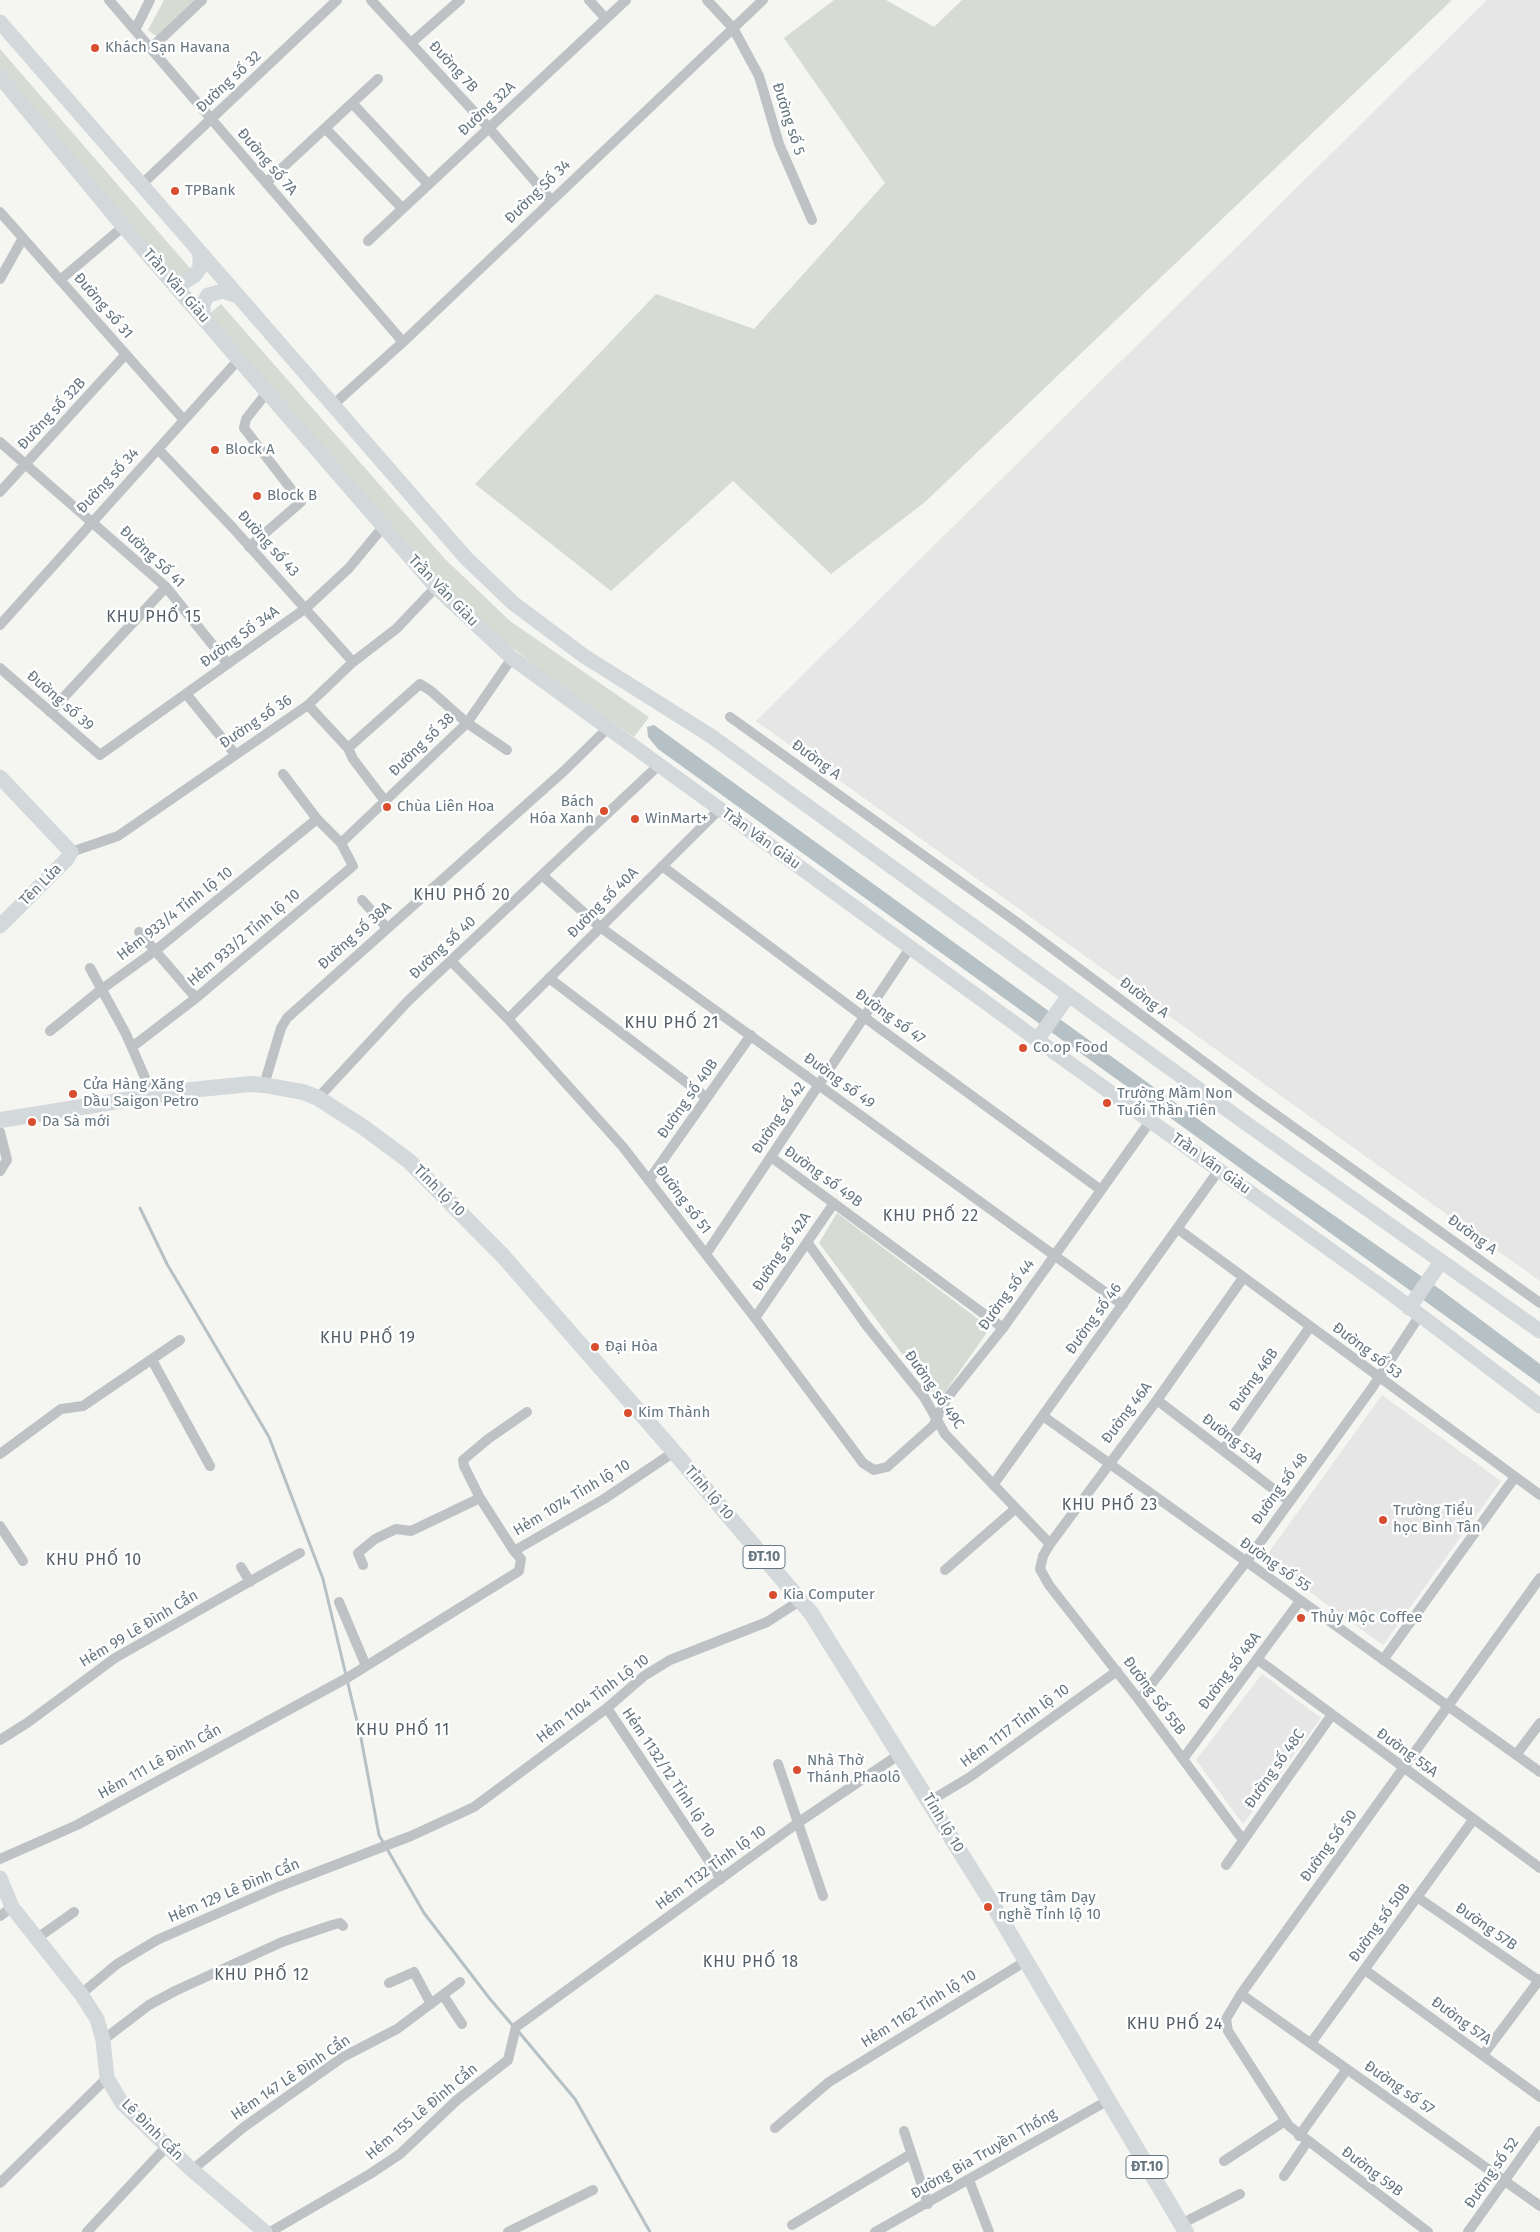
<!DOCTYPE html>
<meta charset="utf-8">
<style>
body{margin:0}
canvas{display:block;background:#f5f5f1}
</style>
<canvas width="1540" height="2232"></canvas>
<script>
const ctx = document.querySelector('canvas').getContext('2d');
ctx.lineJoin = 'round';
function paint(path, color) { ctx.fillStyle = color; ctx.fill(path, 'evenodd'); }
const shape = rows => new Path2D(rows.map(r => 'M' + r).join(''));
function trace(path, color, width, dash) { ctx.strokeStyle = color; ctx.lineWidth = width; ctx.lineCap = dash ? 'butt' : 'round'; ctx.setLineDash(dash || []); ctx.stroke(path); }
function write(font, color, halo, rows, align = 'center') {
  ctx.font = font + ' "Fira Sans",sans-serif'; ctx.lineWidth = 5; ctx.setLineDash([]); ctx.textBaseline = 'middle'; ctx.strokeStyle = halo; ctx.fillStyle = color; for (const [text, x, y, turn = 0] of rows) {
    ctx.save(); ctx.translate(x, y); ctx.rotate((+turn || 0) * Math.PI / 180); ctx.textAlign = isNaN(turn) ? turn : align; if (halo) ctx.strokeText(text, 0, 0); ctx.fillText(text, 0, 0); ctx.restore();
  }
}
const built = shape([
 [1487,0,1540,0,1540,1281,756,721],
 [1382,1395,1501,1481,1383,1645,1264,1559],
 [1262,1674,1321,1718,1243,1824,1196,1760]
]);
const green = shape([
 [164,0,200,0,160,39,148,30],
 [834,0,886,0,934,27,962,0,1452,0,925,502,831,574,733,481,611,591,475,484,656,294,754,329,885,183,784,38],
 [0,49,195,274,183,285,0,73],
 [221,304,444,558,510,621,649,717,634,737,545,674,488,628,435,579,208,315],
 [837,1213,990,1328,938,1402,819,1243]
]);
const water = shape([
 [654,725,1253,1159,1441,1290,1540,1364,1540,1384,658,749,648,737,647,727]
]);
const stream = shape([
 [140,1208,167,1264,269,1437,323,1579,361,1738,379,1835,424,1913,490,1999,514,2027],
 [518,2031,575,2099,650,2232]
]);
const street = shape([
 [109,0,403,342],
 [371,0,489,128,551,200],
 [589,0,606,19],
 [707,0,733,28,759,76,779,144,812,220],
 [135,30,150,0],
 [411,43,460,0],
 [150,49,202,0],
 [352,103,428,184],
 [325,128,402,208],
 [266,183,378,79],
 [141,185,337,0],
 [0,212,184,420],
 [368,241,626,0],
 [0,279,23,238],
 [60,280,124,226],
 [333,405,403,342,763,0],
 [0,442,166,587,228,664],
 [158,449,233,528,353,662],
 [0,492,125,355],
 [249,547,301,502,244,428,246,419,268,391],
 [0,625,240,358],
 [0,668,100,755,306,608,349,568,383,527],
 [187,695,235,754],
 [308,705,348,748,353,759,385,801],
 [50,712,166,587],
 [730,717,1018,923,1254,1099,1540,1303],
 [348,748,420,684,431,691,467,723,507,750],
 [341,843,467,723,512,658],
 [71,852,118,836,308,705,353,662,396,629,436,587],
 [662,866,864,1017,1101,1190],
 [542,875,600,927,1123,1305],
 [362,900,387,928],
 [139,932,196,998],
 [451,961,508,1019,623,1147,755,1318,863,1463,874,1470,887,1467,933,1426,947,1398,1003,1328,1151,1120],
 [90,968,126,1034,153,1096],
 [549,978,707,1098],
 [508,1019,720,809],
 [50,1031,102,989,156,950,317,819],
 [132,1047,196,998,353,866,341,843,317,819,283,774],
 [264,1085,281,1028,287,1018,564,771,608,728],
 [318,1098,408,1001,659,765],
 [0,1132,7,1160,0,1171],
 [771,1157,1003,1328],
 [649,1180,751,1035],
 [1178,1229,1540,1495],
 [807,1242,867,1326,924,1397,945,1434,1050,1544],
 [706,1254,910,948],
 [755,1318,834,1203],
 [152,1360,210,1466],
 [1157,1400,1289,1501],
 [1043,1416,1540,1772],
 [1223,1450,1310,1327],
 [0,1454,61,1409,83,1406,180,1340],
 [993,1485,1219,1170],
 [0,1526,23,1561],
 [514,1551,480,1498,464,1466,463,1460,488,1439,527,1412],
 [363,1565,358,1553,375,1539,396,1529,411,1531,480,1498],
 [241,1567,250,1582],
 [945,1570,1015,1509],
 [339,1602,366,1666],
 [1257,1659,1540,1868],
 [1383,1660,1515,1477],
 [1139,1700,1246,1562,1372,1388,1420,1315],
 [607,1708,721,1879],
 [0,1740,27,1723,115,1658,300,1553],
 [1516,1755,1540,1723],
 [1183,1759,1300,1601],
 [778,1764,823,1896],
 [930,1801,970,1777,1117,1671],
 [1243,1840,1139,1700,1049,1585,1040,1569,1043,1556,1050,1544,1157,1400,1243,1278],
 [0,1859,77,1825,347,1678,519,1571,521,1559,514,1551,604,1499,674,1452],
 [1226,1865,1331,1716],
 [1417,1897,1539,1981],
 [0,1916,12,1907],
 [36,1939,74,1912],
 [1365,1970,1540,2097],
 [389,1983,414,1972,431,2004],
 [81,1994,117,1964,157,1940,278,1887,411,1836,474,1807,607,1708,644,1676,670,1660,767,1622,801,1600],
 [1241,1994,1540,2206],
 [443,1995,462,2024],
 [103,2040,149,2005,175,1991,282,1942,332,1925,340,1923,343,1926],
 [1311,2043,1473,1820],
 [1483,2055,1540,1979],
 [775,2128,829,2082,1026,1961],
 [904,2131,928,2204],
 [1299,2136,1347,2069],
 [1224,2161,1285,2121],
 [192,2170,244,2127,343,2057,397,2029,460,1982],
 [1284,2176,1307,2142],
 [969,2180,989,2232],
 [0,2183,107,2078],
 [1181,2224,1240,2194],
 [792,2225,911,2154],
 [87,2232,167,2146],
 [270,2232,370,2174,400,2154,457,2100,508,2060,516,2027,799,1822,900,1754],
 [508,2232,593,2190],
 [875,2232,1107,2101],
 [1428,2232,1289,2126,1228,2031,1226,2019,1241,1994,1540,1578],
 [1468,2232,1540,2131]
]);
const secondary = shape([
 [0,22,466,558,513,603,584,656,711,736,1240,1119,1540,1331],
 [0,77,118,220,436,587,512,658,1054,1052,1392,1294,1540,1406],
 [172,280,184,282,194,276,200,268,200,253],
 [206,320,203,315,203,304,208,295,223,291,237,296],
 [0,777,71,852,67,859,0,926],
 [1037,1040,1069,995],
 [1409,1308,1441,1262],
 [0,1878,12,1907,81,1994,97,2019,103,2040,107,2078,122,2103,192,2170,265,2232]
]);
const primary = shape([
 [0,1120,181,1091,250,1084,264,1085,303,1092,318,1098,363,1127,409,1161,503,1256,669,1446,811,1613,987,1895,1186,2232]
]);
const markers = [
 [95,48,5,"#d84e2e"],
 [175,191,5,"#d84e2e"],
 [215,450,5,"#d84e2e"],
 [257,496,5,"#d84e2e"],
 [387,807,5,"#d84e2e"],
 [604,811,5,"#d84e2e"],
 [635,819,5,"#d84e2e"],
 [1023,1048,5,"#d84e2e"],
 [73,1094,5,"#d84e2e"],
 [1107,1103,5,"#d84e2e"],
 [32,1122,5,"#d84e2e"],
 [595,1347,5,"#d84e2e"],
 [628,1413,5,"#d84e2e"],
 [1383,1520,5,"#d84e2e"],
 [773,1595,5,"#d84e2e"],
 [1301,1618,5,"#d84e2e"],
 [797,1770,5,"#d84e2e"],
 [988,1907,5,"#d84e2e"]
];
const shields = [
 [764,1557,42],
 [1147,2167,42]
];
const shieldNames = [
 ["ĐT.10",764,1557],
 ["ĐT.10",1147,2167]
];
const poiNames = [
 ["Khách Sạn Havana",105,48],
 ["TPBank",185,191],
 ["Block A",225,450],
 ["Block B",267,496],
 ["Bách",594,802,"right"],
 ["Hóa Xanh",594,819,"right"],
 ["Chùa Liên Hoa",397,807],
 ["WinMart+",645,819],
 ["Co.op Food",1033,1048],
 ["Cửa Hàng Xăng",83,1085],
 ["Dầu Saigon Petro",83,1102],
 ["Trường Mầm Non",1117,1094],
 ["Tuổi Thần Tiên",1117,1111],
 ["Da Sà mới",42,1122],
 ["Đại Hòa",605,1347],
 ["Kim Thành",638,1413],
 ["Trường Tiểu",1393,1511],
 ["học Bình Tân",1393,1528],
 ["Kia Computer",783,1595],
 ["Thủy Mộc Coffee",1311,1618],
 ["Nhà Thờ",807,1761],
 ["Thánh Phaolô",807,1778],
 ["Trung tâm Dạy",998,1898],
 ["nghề Tỉnh lộ 10",998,1915]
];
const streetNames = [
 ["Đường 7B",453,67,47],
 ["Đường số 32",229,82,-43],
 ["Đường 32A",487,109,-43],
 ["Đường số 5",788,119,72],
 ["Đường số 7A",267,162,49],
 ["Đường Số 34",538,192,-44],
 ["Trần Văn Giàu",176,286,49],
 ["Đường số 31",103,306,49],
 ["Đường số 32B",52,414,-47],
 ["Đường số 34",108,481,-47],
 ["Đường số 43",268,544,48],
 ["Đường Số 41",152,557,43],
 ["Trần Văn Giàu",443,591,46],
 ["Đường Số 34A",240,637,-36],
 ["Đường số 39",60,701,41],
 ["Đường số 36",256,722,-34],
 ["Đường số 38",422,745,-44],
 ["Đường A",816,760,36],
 ["Trần Văn Giàu",761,839,36],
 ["Tên Lửa",41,885,-45],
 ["Đường số 40A",603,903,-45],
 ["Hẻm 933/4 Tỉnh lộ 10",175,914,-38],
 ["Đường số 38A",355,936,-42],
 ["Hẻm 933/2 Tỉnh lộ 10",244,938,-40],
 ["Đường số 40",443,948,-43],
 ["Đường A",1144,998,37],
 ["Đường số 47",890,1017,36],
 ["Đường số 49",839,1081,36],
 ["Đường số 40B",688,1099,-55],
 ["Đường số 42",779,1118,-56],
 ["Trần Văn Giàu",1211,1164,36],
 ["Đường số 49B",823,1177,36],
 ["Tỉnh lộ 10",439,1191,45],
 ["Đường số 51",683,1200,53],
 ["Đường A",1472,1235,36],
 ["Đường số 42A",782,1252,-56],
 ["Đường số 44",1007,1295,-54],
 ["Đường số 46",1094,1319,-54],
 ["Đường số 53",1367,1351,37],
 ["Đường 46B",1254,1380,-55],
 ["Đường số 49C",934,1390,55],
 ["Đường 46A",1127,1413,-53],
 ["Đường 53A",1232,1439,37],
 ["Đường số 48",1280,1489,-54],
 ["Tỉnh lộ 10",709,1493,49],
 ["Hẻm 1074 Tỉnh lộ 10",572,1498,-31],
 ["Đường số 55",1275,1565,35],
 ["Hẻm 99 Lê Đình Cẩn",139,1629,-31],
 ["Đường số 48A",1230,1671,-53],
 ["Đường Số 55B",1154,1696,53],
 ["Hẻm 1104 Tỉnh Lộ 10",593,1699,-37],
 ["Hẻm 1117 Tỉnh lộ 10",1015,1726,-36],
 ["Đường 55A",1407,1753,36],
 ["Hẻm 111 Lê Đình Cẩn",160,1762,-29],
 ["Đường số 48C",1275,1769,-55],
 ["Hẻm 1132/12 Tỉnh lộ 10",668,1773,56],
 ["Tỉnh lộ 10",943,1823,59],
 ["Đường Số 50",1329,1846,-54],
 ["Hẻm 1132 Tỉnh lộ 10",711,1868,-36],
 ["Hẻm 129 Lê Đình Cẩn",234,1891,-23],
 ["Đường số 50B",1380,1923,-54],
 ["Đường 57B",1486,1927,35],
 ["Hẻm 1162 Tỉnh lộ 10",919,2009,-32],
 ["Đường 57A",1461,2021,36],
 ["Hẻm 147 Lê Đình Cẩn",291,2078,-34],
 ["Đường số 57",1399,2088,35],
 ["Hẻm 155 Lê Đình Cẩn",422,2112,-40],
 ["Lê Đình Cẩn",152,2130,45],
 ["Đường Bia Truyền Thống",984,2154,-30],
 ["Đường 59B",1372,2172,37],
 ["Đường số 52",1492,2173,-55]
];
const neighbourhoodNames = [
 ["KHU PHỐ 15",154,618],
 ["KHU PHỐ 20",462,896],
 ["KHU PHỐ 21",672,1024],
 ["KHU PHỐ 22",931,1217],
 ["KHU PHỐ 19",368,1339],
 ["KHU PHỐ 23",1110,1506],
 ["KHU PHỐ 10",94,1561],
 ["KHU PHỐ 11",403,1731],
 ["KHU PHỐ 18",751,1963],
 ["KHU PHỐ 12",262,1976],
 ["KHU PHỐ 24",1175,2025]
];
paint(built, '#e5e6e5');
paint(green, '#d6dbd3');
paint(water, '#b5c1c5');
trace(stream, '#b5c1c5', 3);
trace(street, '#bec2c5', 10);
trace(secondary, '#d3d8db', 15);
trace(primary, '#d3d8db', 16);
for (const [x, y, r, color] of markers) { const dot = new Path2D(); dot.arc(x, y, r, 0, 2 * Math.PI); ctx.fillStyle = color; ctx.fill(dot); trace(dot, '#fff', 2); }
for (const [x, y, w] of shields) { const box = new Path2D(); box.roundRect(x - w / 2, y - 11.5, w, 23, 4); ctx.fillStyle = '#fff'; ctx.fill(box); trace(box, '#657680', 1); }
write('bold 14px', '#657680', null, shieldNames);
write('15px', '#657680', '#fff', poiNames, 'left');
write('15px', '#657680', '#fff', streetNames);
ctx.letterSpacing = '1px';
write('16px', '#535e66', '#fff', neighbourhoodNames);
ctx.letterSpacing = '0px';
</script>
